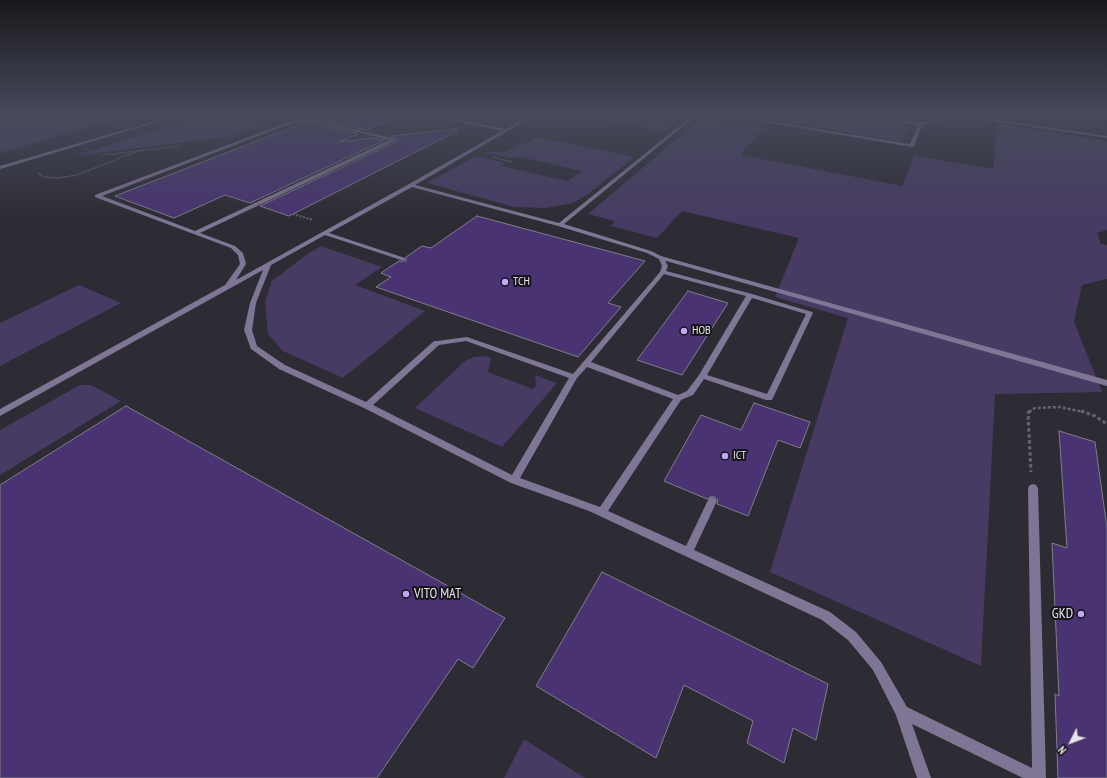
<!DOCTYPE html>
<style>
body{margin:0}
#map{position:relative;width:1107px;height:778px;overflow:hidden;background:#2d2b33;font-family:"PT Sans Narrow",sans-serif}
canvas{display:block}
.north{position:absolute;left:1051px;top:722px;width:40px;height:40px;-webkit-text-stroke:3px #151418;paint-order:stroke;rotate:228deg;font-size:11px;font-weight:700;line-height:16px;text-align:center;color:#e6e4ea}
.north::after{content:'';display:block;margin:auto;width:14px;height:18px;background:#e6e4ea;clip-path:polygon(50% 0,100% 100%,50% 72%,0 100%)}
</style>
<div id="map">
<canvas width="1107" height="778"></canvas>
<div class="north">N</div>
</div>
<script>
const ctx = document.querySelector('canvas').getContext('2d');
ctx.lineJoin = 'round';
function paint(path, color) { ctx.fillStyle = color; ctx.fill(path, 'evenodd'); }
const shape = rows => new Path2D(rows.map(r => 'M' + r).join(''));
function trace(path, color, width, dash) { ctx.strokeStyle = color; ctx.lineWidth = width; ctx.lineCap = dash ? 'butt' : 'round'; ctx.setLineDash(dash || []); ctx.stroke(path); }
function write(font, color, halo, rows, align = 'center') {
  ctx.font = font + ' "PT Sans Narrow",sans-serif'; ctx.lineWidth = 4; ctx.setLineDash([]); ctx.textBaseline = 'middle'; ctx.strokeStyle = halo; ctx.fillStyle = color; for (const [text, x, y, turn = 0] of rows) {
    ctx.save(); ctx.translate(x, y); ctx.rotate((+turn || 0) * Math.PI / 180); ctx.textAlign = isNaN(turn) ? turn : align; if (halo) ctx.strokeText(text, 0, 0); ctx.fillText(text, 0, 0); ctx.restore();
  }
}
const green = shape([
 [0,114,133,114,0,153],
 [209,114,241,114,234,116,264,124,233,136,74,156],
 [581,114,686,114,664,131,578,115],
 [773,114,843,114,910,124,903,142,768,119],
 [702,118,763,128,741,155,902,186,914,156,993,169,997,124,1107,141,1107,230,1097,233,1101,244,1107,245,1107,279,1082,285,1074,322,1102,392,995,394,981,666,770,572,848,318,775,297,799,238,682,211,657,238,611,226,615,221,588,214],
 [538,137,634,157,588,194,573,203,546,208,515,207,427,183,476,156,505,163,501,166,568,181,582,171,516,156,512,158,484,152,505,152],
 [321,246,382,267,355,285,425,311,343,378,283,351,268,334,265,302,272,281,306,255],
 [79,285,121,303,0,366,0,323],
 [486,356,491,358,488,372,533,389,536,385,535,375,557,383,502,447,415,408,465,361,474,357],
 [80,385,91,385,121,401,0,475,0,430],
 [524,739,585,778,504,778]
]);
const building = shape([
 [328,114,369,114,370,115,391,120,366,130,316,119,328,114],
 [301,124,316,124,358,134,339,142,374,138,385,140,250,203,225,195,174,218,115,196,301,124],
 [456,129,457,131,289,216,260,206,396,142,396,138,390,136,456,129],
 [477,216,645,261,608,303,621,307,578,357,376,287,391,277,381,273,399,261,406,261,406,257,422,246,431,248,477,216],
 [688,291,728,303,682,375,637,360,688,291],
 [754,403,810,422,800,448,778,440,748,516,717,504,718,500,715,497,712,496,707,499,664,481,701,415,741,430,754,403],
 [126,406,505,618,473,668,458,659,377,778,0,778,0,485,126,406],
 [1059,431,1095,442,1107,528,1107,778,1058,778,1055,694,1059,696,1052,543,1067,548,1059,431],
 [602,572,828,684,816,740,793,728,784,763,747,743,753,721,684,685,656,758,536,686,602,572]
]);
const pathFar3 = shape([
 [555,121,570,114],
 [103,155,180,146],
 [493,157,512,162],
 [40,173,39,174,44,177,58,178,77,175,138,151]
]);
const pathFar2 = shape([
 [293,214,313,220]
]);
const pathFar1 = shape([
 [1029,412,1035,408,1059,407,1084,412]
]);
const path = shape([
 [1030,411,1028,413,1031,472],
 [1081,411,1095,416,1107,424]
]);
const lane = shape([
 [370,114,377,114,401,118,437,114,437,115,506,129,521,120,538,114,543,114,542,115,523,122,415,185,559,223,694,114,698,114,564,224,651,251,663,257,668,266,666,271,752,294,812,312,813,313,772,400,766,400,704,379,693,395,681,400,608,511,686,546,709,498,712,497,715,498,717,501,694,550,830,612,856,632,881,662,907,707,1032,768,1028,488,1030,485,1033,484,1036,485,1038,488,1046,778,1023,778,912,724,931,778,917,778,896,715,873,670,848,640,822,620,589,511,511,483,364,408,279,369,251,349,244,330,250,303,263,270,0,416,0,409,225,285,240,264,238,255,231,248,95,197,95,195,291,121,316,120,395,139,395,141,200,233,235,246,243,253,246,264,236,280,409,184,502,131,435,117,401,120,370,114],
 [316,122,389,140,195,231,102,196,292,123,316,122],
 [412,187,558,226,647,253,659,259,662,266,660,272,573,374,467,337,437,341,434,341,366,402,285,365,257,346,252,330,256,303,271,265,325,235,401,260,405,260,405,258,329,233,412,187],
 [664,274,746,296,699,375,687,391,678,395,591,362,664,274],
 [752,298,806,314,767,394,707,375,752,298],
 [466,341,569,378,512,475,373,405,439,345,466,341],
 [587,367,673,399,600,507,520,478,577,378,587,367],
 [718,114,725,114,910,144,918,125,852,114,859,114,920,123,959,114,964,114,964,115,1107,136,1107,138,958,116,922,125,914,146,912,147,718,114]
]);
const street = shape([
 [179,114,184,114,0,169,0,166,179,114],
 [661,256,1107,380,1107,386,659,259,658,258,661,256]
]);
const markers = [
 [505,282,4,"#bfa9f4"],
 [684,331,4,"#bfa9f4"],
 [725,456,4,"#bfa9f4"],
 [406,594,4,"#bfa9f4"],
 [1081,614,4,"#bfa9f4"]
];
const poiNames = [
 ["TCH",513,282],
 ["HOB",692,331],
 ["ICT",733,456]
];
const nearPoinames = [
 ["VITO MAT",414,594],
 ["GKD",1073,614,"right"]
];
paint(green, '#473b63');
paint(building, '#493372');
trace(building, '#817e88', 1);
trace(pathFar3, '#66646c', 1.5, [1.5, 1]);
trace(pathFar2, '#66646c', 2, [2, 1.5]);
trace(pathFar1, '#66646c', 2.5, [3, 2]);
trace(path, '#66646c', 3, [3.5, 2.5]);
paint(lane, '#7e7694');
paint(street, '#7e7694');
const sky = ctx.createLinearGradient(0, 0, 0, 223);
sky.addColorStop(0, '#19181c');
sky.addColorStop(0.51, '#464a5b');
sky.addColorStop(1, '#464a5b00');
ctx.fillStyle = sky;
ctx.fillRect(0, 0, 1107, 223);
for (const [x, y, r, color] of markers) { const dot = new Path2D(); dot.arc(x, y, r, 0, 2 * Math.PI); ctx.fillStyle = color; ctx.fill(dot); trace(dot, '#151418', 1.5); }
write('12px', '#e6e4ea', '#151418', poiNames, 'left');
write('14px', '#e6e4ea', '#151418', nearPoinames, 'left');
</script>
